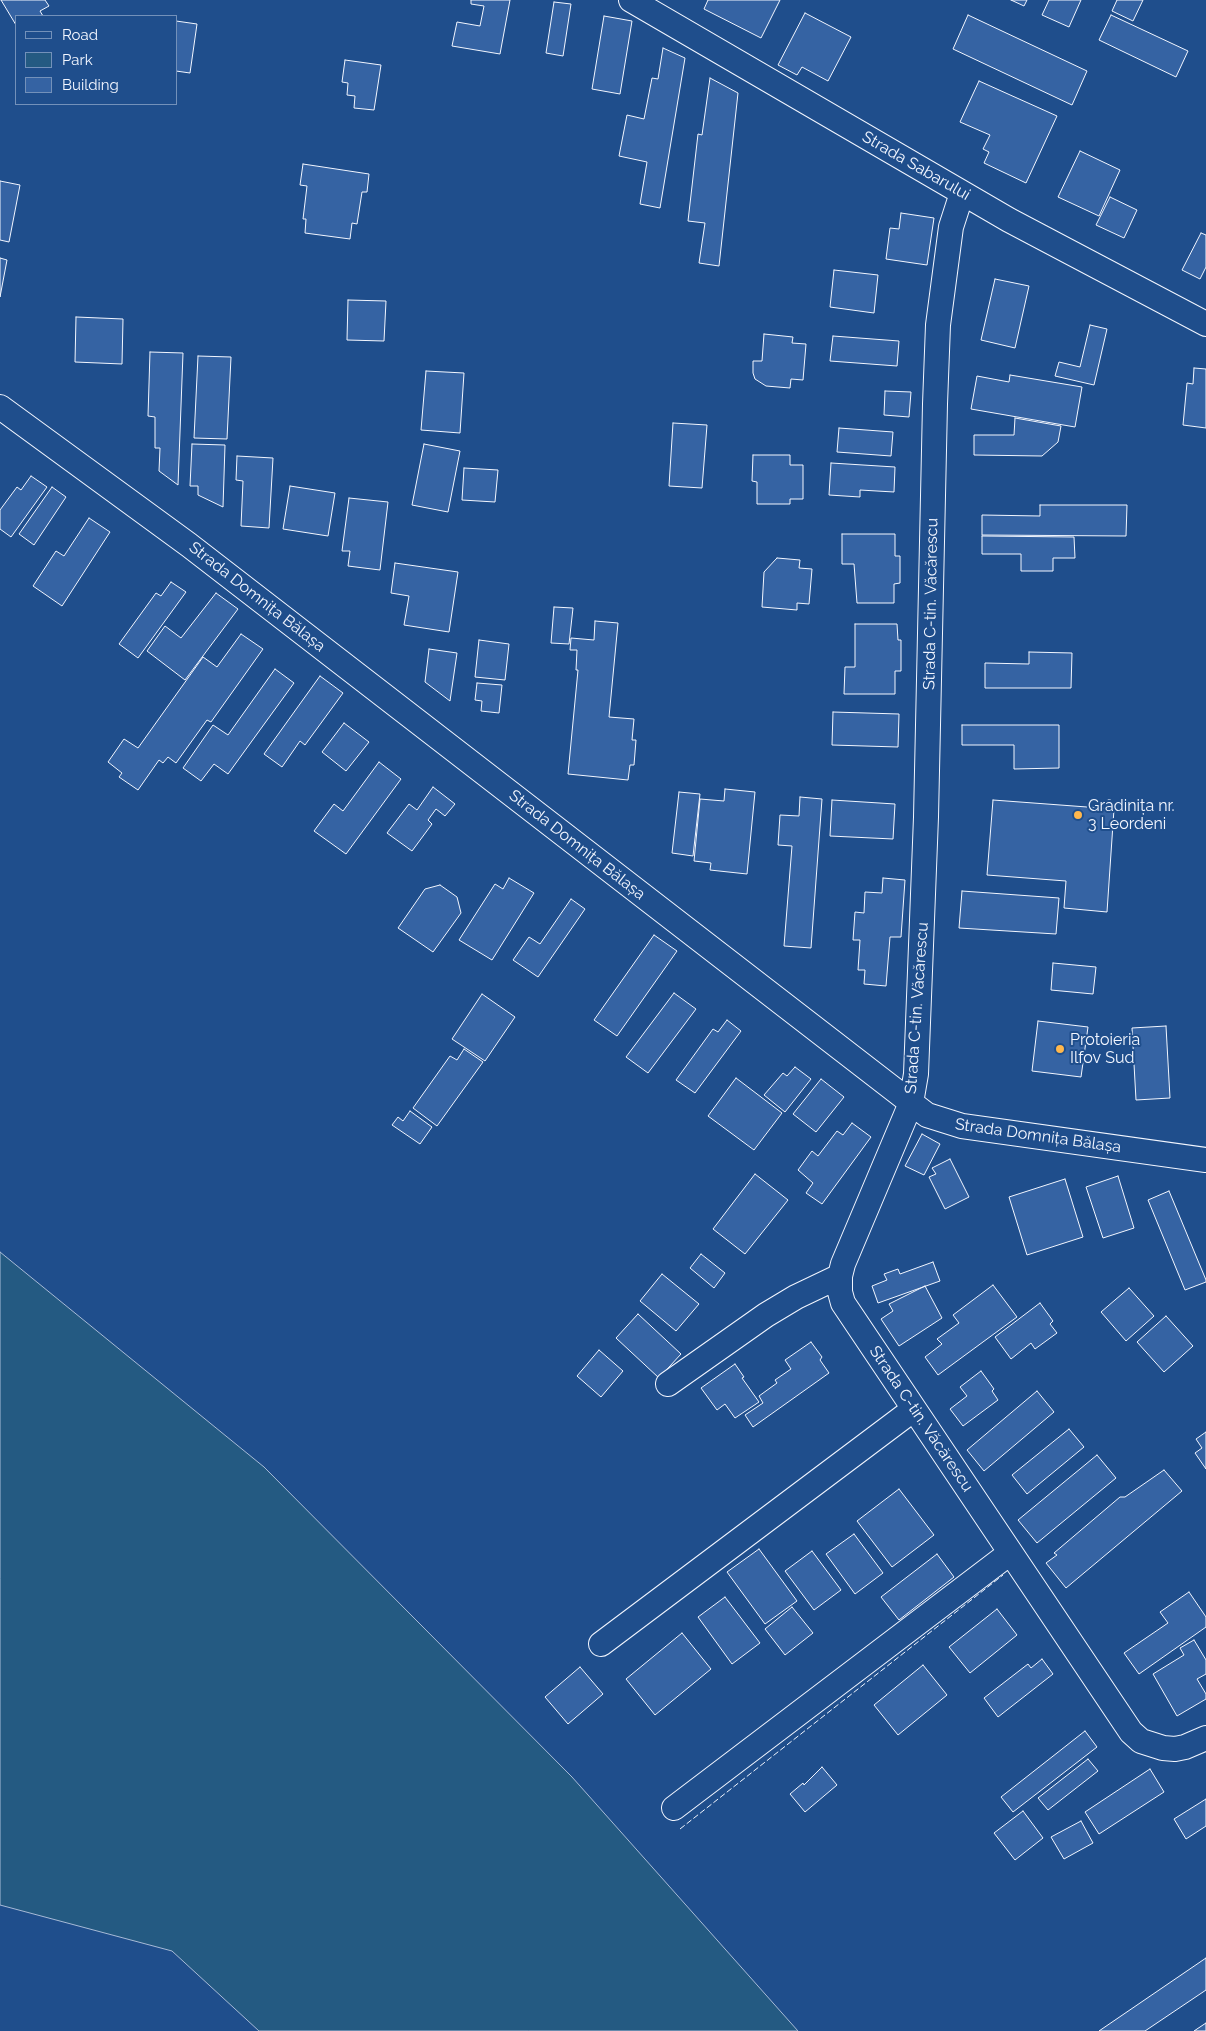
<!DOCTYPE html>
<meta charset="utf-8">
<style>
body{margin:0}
#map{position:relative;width:1206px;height:2031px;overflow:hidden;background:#1f4e8c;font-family:Raleway,sans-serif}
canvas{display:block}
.legend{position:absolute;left:15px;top:15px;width:162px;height:90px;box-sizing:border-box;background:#1f4e8c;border:1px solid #7391ba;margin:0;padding:6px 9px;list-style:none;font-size:15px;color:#f2f6ff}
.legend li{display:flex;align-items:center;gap:10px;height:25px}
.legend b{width:25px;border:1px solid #7391ba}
</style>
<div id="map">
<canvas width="1206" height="2031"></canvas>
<ul class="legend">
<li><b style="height:6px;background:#1f4e8c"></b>Road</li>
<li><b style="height:14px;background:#245a82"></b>Park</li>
<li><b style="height:14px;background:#3563a3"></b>Building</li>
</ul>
</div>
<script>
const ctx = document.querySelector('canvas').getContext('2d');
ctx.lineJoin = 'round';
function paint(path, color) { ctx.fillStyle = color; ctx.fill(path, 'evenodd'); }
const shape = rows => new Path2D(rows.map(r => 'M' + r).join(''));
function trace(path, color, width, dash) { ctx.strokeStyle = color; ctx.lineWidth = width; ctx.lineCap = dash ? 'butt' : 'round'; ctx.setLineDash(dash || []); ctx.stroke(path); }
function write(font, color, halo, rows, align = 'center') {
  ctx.font = font + ' Raleway,sans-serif'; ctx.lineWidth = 4; ctx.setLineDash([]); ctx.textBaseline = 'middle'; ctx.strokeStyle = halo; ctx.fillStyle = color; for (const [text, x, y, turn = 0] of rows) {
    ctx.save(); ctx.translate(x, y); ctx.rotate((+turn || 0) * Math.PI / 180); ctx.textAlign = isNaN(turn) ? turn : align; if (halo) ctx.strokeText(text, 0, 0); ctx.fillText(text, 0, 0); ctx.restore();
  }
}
const green = shape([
 [0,1252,264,1467,572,1777,798,2031,259,2031,172,1951,0,1905,0,1252]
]);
const building = shape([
 [1,0,45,0,49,6,40,11,43,16,16,16,16,25,1,0],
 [471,0,510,0,500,54,452,46,457,22,480,26,484,6,471,4,471,0],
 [708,0,780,0,761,38,704,9,708,0],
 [1011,0,1027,0,1024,6,1011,0],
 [1049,0,1081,0,1069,27,1042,15,1049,0],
 [1117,0,1143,0,1133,21,1112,11,1117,0],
 [554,2,571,4,563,56,546,53,554,2],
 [805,13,851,37,828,81,802,67,797,75,778,65,805,13],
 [968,15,1087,71,1072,105,953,49,968,15],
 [1111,15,1188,51,1176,77,1099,40,1111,15],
 [604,16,632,21,620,94,592,89,604,16],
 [176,21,197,24,190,73,176,71,176,21],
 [663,48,685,58,660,208,640,204,647,162,619,156,627,115,644,119,652,78,658,79,663,48],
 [345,60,381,65,374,110,354,108,355,96,347,95,348,83,342,82,345,60],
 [710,78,738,93,719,266,699,263,705,223,688,221,698,134,702,135,710,78],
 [979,81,1057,116,1026,183,984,163,989,152,983,149,990,135,960,122,979,81],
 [1080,151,1120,170,1099,216,1058,197,1080,151],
 [303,164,369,174,367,192,362,192,357,224,352,223,350,239,305,233,306,219,303,219,307,186,300,185,303,164],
 [0,181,20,185,9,242,0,240,0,181],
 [1110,197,1137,210,1124,238,1096,225,1110,197],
 [901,213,934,218,927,265,886,259,890,228,899,229,901,213],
 [1201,233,1206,235,1206,267,1200,279,1182,270,1201,233],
 [0,258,7,260,0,297,0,258],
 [834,270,878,275,874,313,830,307,834,270],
 [995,279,1029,286,1015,348,981,340,995,279],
 [348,300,386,301,384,341,347,340,348,300],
 [76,317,123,319,122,364,75,362,76,317],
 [1090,325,1107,329,1094,385,1055,376,1059,362,1080,367,1090,325],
 [764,334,793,337,792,343,806,344,803,380,791,379,790,388,766,386,755,379,753,373,753,361,762,361,764,334],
 [833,336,899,341,897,366,830,361,833,336],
 [150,352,183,353,178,485,159,471,160,448,155,448,155,417,148,416,150,352],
 [198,356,231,357,227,439,194,438,198,356],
 [1194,368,1206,369,1206,428,1183,425,1187,383,1193,384,1194,368],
 [426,371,464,373,460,433,421,430,426,371],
 [1010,375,1082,387,1075,427,971,409,977,376,1009,382,1010,375],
 [885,391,911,392,909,417,884,415,885,391],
 [1015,418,1061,426,1058,442,1042,456,974,455,974,435,1014,435,1015,418],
 [673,423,707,425,702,488,669,486,673,423],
 [839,428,893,432,891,456,837,452,839,428],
 [192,444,225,445,223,507,198,495,198,486,190,486,192,444],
 [424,444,460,451,448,512,412,505,424,444],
 [753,455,790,455,790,465,803,465,803,499,790,499,790,504,757,504,757,482,752,481,753,455],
 [237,456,273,458,269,528,241,526,243,481,236,480,237,456],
 [831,463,895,467,894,492,860,490,860,497,829,495,831,463],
 [464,468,498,470,495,502,462,500,464,468],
 [31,476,47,487,11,537,0,529,0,510,17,487,21,490,31,476],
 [290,486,335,493,328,536,283,529,290,486],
 [52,487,66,497,34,545,19,534,52,487],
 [349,498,388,502,380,570,348,566,350,551,342,551,349,498],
 [1040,505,1127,505,1126,536,982,535,982,515,1040,516,1040,505],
 [89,518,110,532,62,606,33,586,56,551,64,556,89,518],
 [842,534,895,534,895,556,900,556,900,583,894,584,894,603,857,603,854,564,842,564,842,534],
 [982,536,1074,537,1075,558,1053,558,1053,571,1021,571,1021,554,982,554,982,536],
 [777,558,800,560,799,568,812,569,809,604,797,603,797,610,762,607,764,572,777,558],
 [395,563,458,572,449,632,404,625,409,596,391,593,395,563],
 [171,582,186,592,138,658,119,644,156,593,161,596,171,582],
 [216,593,238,609,185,680,147,651,165,626,181,638,216,593],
 [554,607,573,608,569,644,551,643,554,607],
 [595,621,618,623,609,717,634,719,632,740,636,740,634,765,630,765,628,780,568,774,578,670,576,670,577,650,570,650,571,638,594,640,595,621],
 [855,624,897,624,898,640,901,640,901,671,895,671,895,694,844,694,845,667,855,667,855,624],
 [241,634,263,649,211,722,207,720,176,763,168,757,163,763,159,760,138,790,119,777,122,773,108,762,124,739,138,748,203,657,217,667,241,634],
 [479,640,509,644,505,680,475,677,479,640],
 [429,649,457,653,450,701,425,682,429,649],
 [1029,652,1072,653,1071,688,985,688,985,663,1029,664,1029,652],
 [275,669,294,683,228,774,214,764,201,781,183,768,213,725,228,735,275,669],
 [320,676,343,693,305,745,300,741,282,767,264,754,320,676],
 [477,683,502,685,499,713,481,711,482,701,475,700,477,683],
 [833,712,899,714,898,747,832,745,833,712],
 [344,723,369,742,346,771,322,752,344,723],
 [962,725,1059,725,1059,768,1014,769,1014,745,962,745,962,725],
 [379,762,401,779,346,854,314,831,334,804,343,811,379,762],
 [433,787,455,804,445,816,436,809,428,820,432,824,412,851,387,833,409,804,417,810,433,787],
 [725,789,755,792,747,874,710,870,711,863,694,861,700,799,724,801,725,789],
 [679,792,700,794,693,856,672,853,679,792],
 [800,797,822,799,811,948,784,946,792,846,778,845,780,815,799,816,800,797],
 [832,800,895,804,893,839,830,836,832,800],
 [993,800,1114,809,1107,912,1064,908,1066,881,987,875,993,800],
 [509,878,534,893,492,960,459,940,495,884,503,889,509,878],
 [883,878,905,880,901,937,890,937,886,986,864,984,865,970,858,970,860,940,853,940,855,912,864,913,865,892,882,893,883,878],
 [440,885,457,897,461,913,433,952,398,928,425,889,440,885],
 [962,891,1059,898,1056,934,959,928,962,891],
 [571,899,585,909,538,977,513,960,529,937,540,944,571,899],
 [654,935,677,951,617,1036,594,1020,654,935],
 [1053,963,1096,967,1093,994,1051,990,1053,963],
 [674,993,696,1009,648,1073,626,1057,674,993],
 [482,994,515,1017,485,1061,452,1039,482,994],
 [727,1020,741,1031,695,1093,676,1080,713,1029,718,1032,727,1020],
 [1038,1021,1088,1027,1081,1077,1032,1071,1038,1021],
 [1166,1026,1170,1098,1136,1100,1132,1028,1166,1026],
 [464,1049,483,1062,437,1126,413,1108,450,1056,457,1060,464,1049],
 [795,1067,811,1079,785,1112,764,1095,783,1073,787,1076,795,1067],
 [736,1078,782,1113,754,1150,708,1116,736,1078],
 [821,1079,844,1097,816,1132,793,1114,821,1079],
 [410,1111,432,1127,420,1144,392,1125,398,1117,403,1121,410,1111],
 [852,1123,871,1137,822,1204,806,1193,813,1183,798,1170,812,1151,818,1156,837,1131,843,1135,852,1123],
 [922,1134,940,1144,924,1175,905,1166,922,1134],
 [950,1159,969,1197,945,1209,929,1177,936,1174,932,1168,950,1159],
 [755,1174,788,1200,745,1254,713,1229,755,1174],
 [1118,1176,1134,1228,1103,1238,1086,1187,1118,1176],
 [1065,1179,1083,1237,1027,1255,1009,1197,1065,1179],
 [1169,1191,1206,1280,1206,1282,1185,1290,1148,1200,1169,1191],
 [701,1254,725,1273,714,1288,690,1268,701,1254],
 [933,1262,940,1281,878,1303,872,1286,887,1280,884,1274,898,1269,900,1274,933,1262],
 [662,1274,699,1304,676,1331,640,1301,662,1274],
 [993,1285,1017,1317,938,1375,925,1357,942,1344,937,1339,959,1323,953,1315,993,1285],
 [925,1286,942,1318,899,1346,881,1319,893,1311,889,1304,925,1286],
 [1129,1288,1154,1316,1126,1341,1101,1312,1129,1288],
 [1040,1303,1053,1321,1050,1324,1057,1333,1035,1349,1031,1343,1011,1359,995,1337,1040,1303],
 [638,1314,681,1354,659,1378,616,1338,638,1314],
 [1166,1316,1193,1346,1164,1372,1137,1342,1166,1316],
 [811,1342,822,1357,820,1360,829,1373,753,1427,745,1415,763,1403,759,1396,777,1383,775,1380,791,1369,785,1360,811,1342],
 [599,1350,623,1371,601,1397,577,1376,599,1350],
 [735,1364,744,1377,742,1378,759,1402,735,1418,725,1404,717,1410,701,1388,735,1364],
 [981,1371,994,1389,992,1391,998,1400,963,1426,950,1409,967,1396,960,1387,981,1371],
 [1037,1391,1054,1412,984,1471,967,1450,1037,1391],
 [1069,1429,1084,1447,1027,1494,1012,1475,1069,1429],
 [1206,1432,1206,1469,1195,1453,1202,1448,1196,1439,1206,1432],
 [1097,1455,1116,1478,1037,1543,1018,1520,1097,1455],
 [1164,1470,1182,1491,1066,1588,1046,1563,1057,1555,1054,1553,1120,1497,1125,1497,1164,1470],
 [899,1489,934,1535,892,1567,857,1521,899,1489],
 [854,1534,883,1573,855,1594,826,1554,854,1534],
 [759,1549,797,1601,765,1624,727,1572,759,1549],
 [812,1551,841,1590,814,1610,785,1571,812,1551],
 [937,1554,954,1577,899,1620,881,1597,937,1554],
 [1189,1592,1206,1617,1206,1627,1139,1674,1124,1653,1168,1623,1160,1612,1189,1592],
 [725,1597,760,1643,732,1664,698,1617,725,1597],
 [792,1607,813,1633,785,1655,765,1629,792,1607],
 [997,1609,1017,1635,970,1673,949,1647,997,1609],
 [682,1633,711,1669,655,1715,626,1679,682,1633],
 [1194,1640,1206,1660,1206,1674,1197,1679,1206,1694,1206,1699,1177,1716,1153,1674,1184,1655,1180,1648,1194,1640],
 [1042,1659,1053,1674,998,1717,984,1698,1028,1664,1031,1668,1042,1659],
 [923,1665,947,1695,898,1735,874,1705,923,1665],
 [580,1667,603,1694,568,1724,545,1697,580,1667],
 [1085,1731,1097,1747,1013,1812,1001,1797,1085,1731],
 [1088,1759,1098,1771,1048,1810,1038,1798,1088,1759],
 [822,1767,837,1785,805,1812,790,1794,803,1783,804,1785,822,1767],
 [1150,1769,1164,1792,1099,1834,1085,1812,1150,1769],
 [1206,1799,1206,1826,1186,1839,1174,1819,1206,1799],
 [1023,1811,1043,1838,1015,1860,994,1833,1023,1811],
 [1081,1821,1093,1843,1064,1859,1051,1837,1081,1821],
 [1206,1958,1206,1990,1145,2031,1099,2031,1206,1958],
 [1206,2023,1206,2031,1194,2031,1206,2023]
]);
const minor = shape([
 [631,0,1009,220,1206,324],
 [962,193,951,227,938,325,935,404,926,817,916,1074,911,1103,843,1264,840,1276,840,1292,843,1303,1131,1732,1141,1741,1163,1748,1175,1749,1185,1747,1206,1738],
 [0,407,189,545,927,1115,962,1126,1206,1160],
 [668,1384,766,1315,796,1297,840,1276],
 [601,1644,914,1409],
 [674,1808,1010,1553]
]);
const fence = shape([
 [680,1829,1003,1575]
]);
const markers = [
 [1078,815,5,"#ffb74d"],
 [1060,1049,5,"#ffb74d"]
];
const streetNames = [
 ["Strada Sabarului",916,166,30],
 ["Strada Domnița Bălașa",257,597,38],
 ["Strada C-tin. Văcărescu",931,604,-89],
 ["Strada Domnița Bălașa",577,845,38],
 ["Strada C-tin. Văcărescu",917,1008,-86],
 ["Strada Domnița Bălașa",1038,1136,8],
 ["Strada C-tin. Văcărescu",921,1419,56]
];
const poiNames = [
 ["Grădinița nr.",1088,806],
 ["3 Leordeni",1088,824],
 ["Protoieria",1070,1040],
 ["Ilfov Sud",1070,1058]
];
paint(green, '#245a82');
trace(green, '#a8bbd7', 1);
paint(building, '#3563a3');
trace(building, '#f2f6ff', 1);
trace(minor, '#f2f6ff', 26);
trace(minor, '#1f4e8c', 24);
trace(fence, '#f2f6ff', 1, [6, 2.5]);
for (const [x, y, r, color] of markers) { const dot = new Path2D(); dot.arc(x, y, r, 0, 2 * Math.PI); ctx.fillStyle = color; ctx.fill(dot); trace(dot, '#1f4e8c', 2); }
write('16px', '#f2f6ff', '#1f4e8c', streetNames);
write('16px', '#f2f6ff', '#1f4e8c', poiNames, 'left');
</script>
